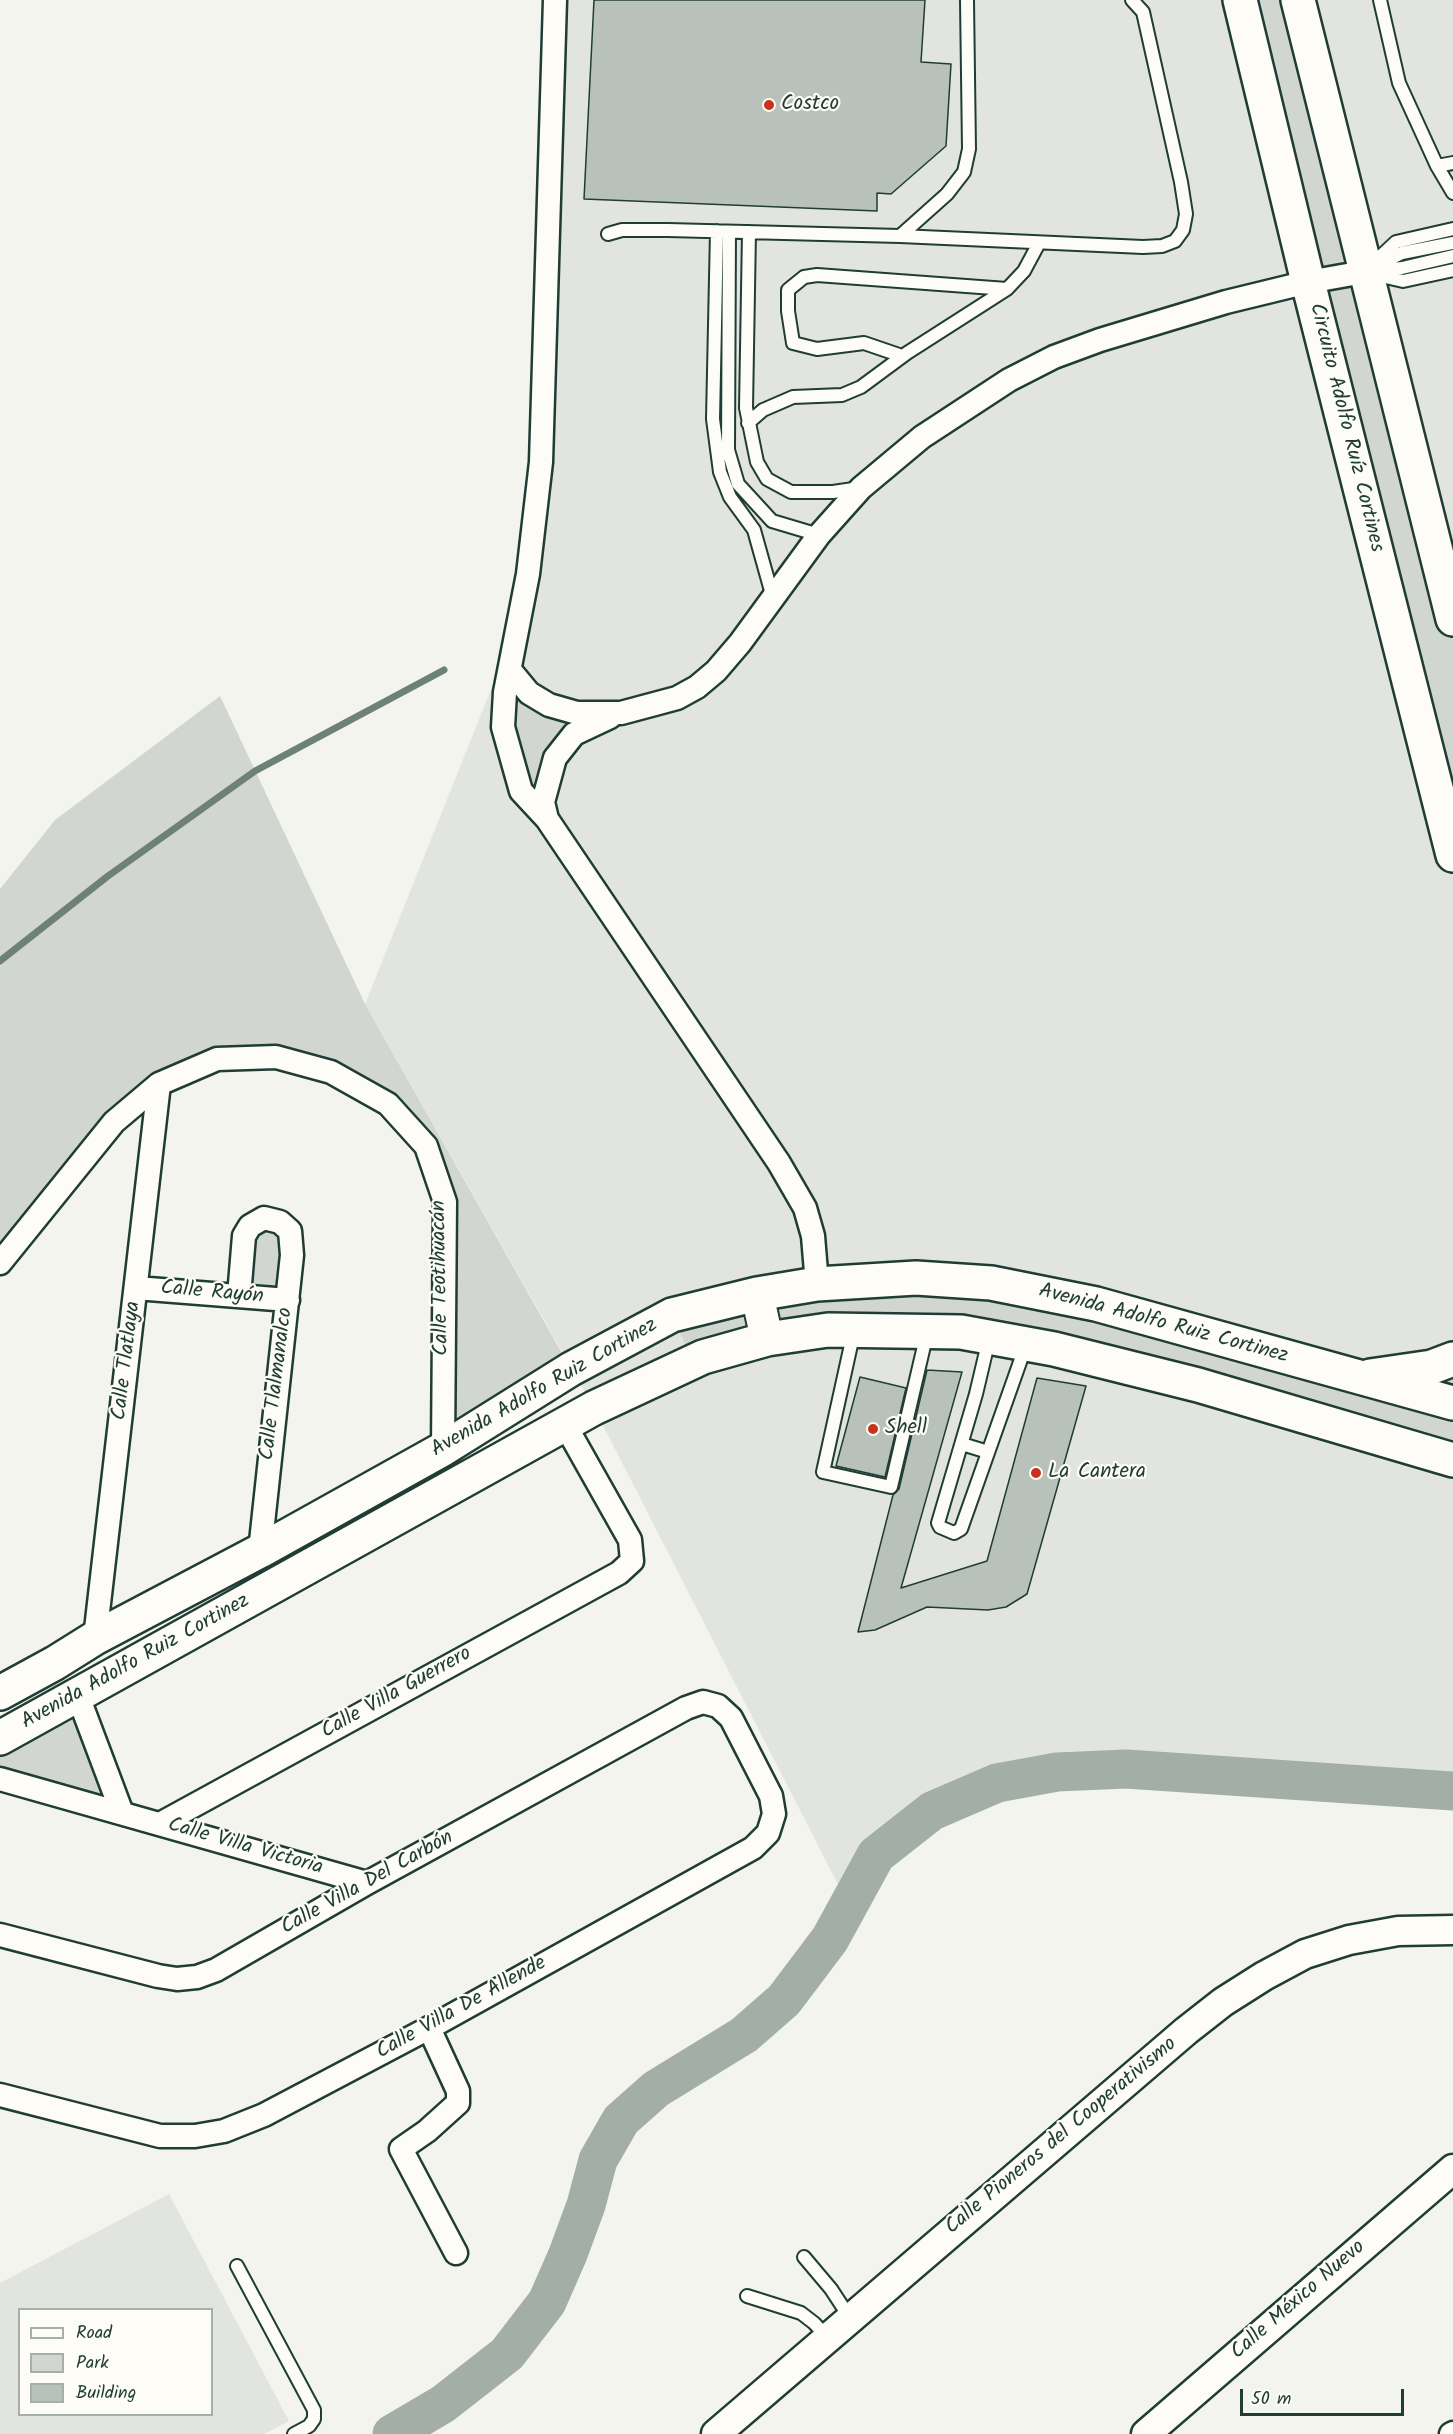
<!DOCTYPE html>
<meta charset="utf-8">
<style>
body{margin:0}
#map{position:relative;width:1453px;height:2434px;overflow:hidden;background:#f4f4ef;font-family:Kalam,sans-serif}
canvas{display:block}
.legend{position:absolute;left:18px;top:2308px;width:195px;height:108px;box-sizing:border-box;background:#fdfcf7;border:2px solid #a4b0a9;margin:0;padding:8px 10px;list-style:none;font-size:18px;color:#1f3d34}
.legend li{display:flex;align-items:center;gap:12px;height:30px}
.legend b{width:30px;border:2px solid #a4b0a9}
.scale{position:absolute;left:1240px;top:2389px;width:164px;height:27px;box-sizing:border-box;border:3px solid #1f3d34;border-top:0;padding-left:8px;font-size:18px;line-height:21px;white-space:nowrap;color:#1f3d34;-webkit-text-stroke:4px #fdfcf7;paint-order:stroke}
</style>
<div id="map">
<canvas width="1453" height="2434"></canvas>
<ul class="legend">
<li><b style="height:8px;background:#fdfcf7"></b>Road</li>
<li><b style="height:16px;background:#d1d6d1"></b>Park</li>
<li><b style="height:16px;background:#b9c1bb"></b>Building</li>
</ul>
<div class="scale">50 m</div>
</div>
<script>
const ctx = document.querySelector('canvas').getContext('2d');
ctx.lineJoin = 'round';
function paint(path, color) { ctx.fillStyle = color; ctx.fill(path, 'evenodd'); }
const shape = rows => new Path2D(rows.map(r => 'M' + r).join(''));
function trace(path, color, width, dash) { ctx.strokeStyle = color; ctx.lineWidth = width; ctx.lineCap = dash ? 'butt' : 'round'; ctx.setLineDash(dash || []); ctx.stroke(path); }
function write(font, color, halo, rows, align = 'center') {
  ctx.font = font + ' Kalam,sans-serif'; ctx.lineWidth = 4.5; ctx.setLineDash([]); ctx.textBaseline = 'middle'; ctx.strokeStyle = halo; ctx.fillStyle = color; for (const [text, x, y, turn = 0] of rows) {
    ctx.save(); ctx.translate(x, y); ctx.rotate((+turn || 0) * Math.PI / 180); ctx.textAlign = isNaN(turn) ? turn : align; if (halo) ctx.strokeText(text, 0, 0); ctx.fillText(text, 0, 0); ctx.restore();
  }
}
const built = shape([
 [555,0,1453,0,1453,1791,1126,1769,1057,1772,997,1783,932,1811,876,1855,849,1906,594,1408,365,1004,520,617,528,574],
 [169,2194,289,2421,264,2434,0,2434,0,2283],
 [20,2310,212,2310,212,2414,20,2414]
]);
const green = shape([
 [1240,0,1298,0,1453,625,1453,855],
 [510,670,586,727,543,802,521,791,505,692],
 [220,696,365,1004,571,1369,443,1449,445,1248,426,1146,388,1104,276,1057,159,1084,0,1263,0,889,55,820],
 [280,1222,288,1300,239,1296,244,1236],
 [916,1278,1361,1377,1453,1359,1453,1460,961,1332,693,1361,672,1315],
 [78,1696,122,1813,0,1779,0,1738]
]);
const stream = shape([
 [0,961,108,876,255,771,444,670]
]);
const river = shape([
 [392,2434,443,2404,507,2354,547,2302,568,2254,586,2205,598,2160,621,2120,656,2089,744,2035,784,2000,830,1939,876,1855,932,1811,997,1783,1057,1772,1126,1769,1453,1791]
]);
const building = shape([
 [594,0,925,0,921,62,951,64,946,146,891,194,877,193,877,211,584,199,594,0],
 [927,1370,962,1372,901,1588,987,1561,1037,1378,1086,1386,1027,1594,1006,1607,988,1610,927,1607,875,1630,858,1632,893,1495,899,1489,927,1370],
 [860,1377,906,1388,885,1477,836,1466,860,1377]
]);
const service = shape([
 [1380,0,1399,83,1437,166,1453,193],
 [1437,166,1453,163],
 [717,231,713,419,720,472,730,497,754,530,773,598],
 [729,232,728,450,738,484,772,521,819,535],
 [749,232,746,408,757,462,767,479,791,492,833,492,860,488],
 [608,234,622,230,668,230,900,236,947,194,964,172,969,149,967,0],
 [900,236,1143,247,1162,246,1175,241,1183,230,1186,214,1181,182,1143,12,1132,0],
 [1376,266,1402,253,1453,243],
 [1367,269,1396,242,1453,229],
 [1374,271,1402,268,1453,256],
 [1368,273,1403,281,1453,270],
 [902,356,864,343,817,349,793,343,788,311,788,290,804,277,817,275,1007,289],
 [748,423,763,410,793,397,842,395,861,387,907,353,1007,289,1024,271,1039,243],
 [854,1331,823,1472,891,1487,927,1333],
 [989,1339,976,1394,938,1523,940,1527,954,1533,961,1529,1026,1345],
 [962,1444,988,1452],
 [804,2257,831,2289,850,2318],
 [237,2266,314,2410,314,2419,309,2426,294,2434],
 [747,2296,801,2313,814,2323,827,2337]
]);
const minor = shape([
 [555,0,541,462,528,574,505,692,503,727,521,791,547,819,779,1163,805,1208,813,1236,817,1284],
 [510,670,529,693,549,705,577,713,621,713,677,698,697,687,716,671,740,643,819,535,861,488,922,437,1009,380,1054,357,1100,340,1226,302,1308,282,1364,272],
 [547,819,543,802,555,758,574,734,610,717],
 [0,1263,114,1122,159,1084,217,1059,276,1057,331,1072,388,1104,426,1146,445,1202,443,1449],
 [136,1288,288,1300],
 [239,1296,244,1236,250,1226,264,1218,280,1222,290,1231,292,1255,260,1551],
 [95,1638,159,1084],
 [78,1696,122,1813],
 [0,1779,367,1883],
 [160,1824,619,1573,632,1561,630,1540,564,1423],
 [0,1935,158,1976,177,1979,197,1977,216,1970,367,1883,686,1708,703,1702,718,1706,731,1718,771,1796,774,1814,768,1833,753,1848,429,2028,264,2115,224,2131,195,2136,160,2136,0,2095],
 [429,2028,458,2091,458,2103,427,2131,401,2149,456,2253],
 [1451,2434,1453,2433]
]);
const tertiary = shape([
 [716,2434,1186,2031,1223,2002,1264,1976,1305,1954,1349,1940,1398,1931,1453,1930],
 [1146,2434,1453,2169]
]);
const secondary = shape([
 [757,1294,767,1339]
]);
const primary = shape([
 [1240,0,1308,282,1453,855],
 [1298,0,1453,619],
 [1370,1376,1432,1367,1453,1359],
 [0,1693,55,1663,95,1638,260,1551,443,1449,571,1369,672,1315,757,1294,817,1284,916,1278,991,1283,1096,1304,1453,1403],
 [0,1738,594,1408,703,1357,767,1339,828,1330,961,1332,1054,1349,1198,1385,1453,1460]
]);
const markers = [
 [769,105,6,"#c8321e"],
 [873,1429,6,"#c8321e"],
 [1036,1473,6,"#c8321e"]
];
const poiNames = [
 ["Costco",781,105],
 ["Shell",885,1429],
 ["La Cantera",1048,1473]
];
const streetNames = [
 ["Circuito Adolfo Ruíz Cortines",1345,428,76],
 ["Calle Teotihuacán",442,1278,-91],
 ["Calle Rayón",212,1294,5],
 ["Avenida Adolfo Ruiz Cortinez",1163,1325,15],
 ["Calle Tlatlaya",128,1361,-83],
 ["Calle Tlalmanalco",278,1384,-83],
 ["Avenida Adolfo Ruiz Cortinez",545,1389,-30],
 ["Avenida Adolfo Ruiz Cortinez",136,1663,-29],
 ["Calle Villa Guerrero",397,1694,-29],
 ["Calle Villa Victoria",245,1848,16],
 ["Calle Villa Del Carbón",368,1884,-29],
 ["Calle Villa De Allende",462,2009,-29],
 ["Calle Pioneros del Cooperativismo",1062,2137,-40],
 ["Calle México Nuevo",1299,2301,-41]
];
paint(built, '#e2e5df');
paint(green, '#d1d6d1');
trace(stream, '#6e8179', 7);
trace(river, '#a3aea7', 39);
paint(building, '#b9c1bb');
trace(building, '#1f3d34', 1.5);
trace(service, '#1f3d34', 16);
trace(minor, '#1f3d34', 27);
trace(tertiary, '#1f3d34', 33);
trace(secondary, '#1f3d34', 36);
trace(primary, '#1f3d34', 38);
trace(service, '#fdfcf7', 12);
trace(minor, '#fdfcf7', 22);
trace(tertiary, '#fdfcf7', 28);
trace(secondary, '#fdfcf7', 32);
trace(primary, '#fdfcf7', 33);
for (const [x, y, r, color] of markers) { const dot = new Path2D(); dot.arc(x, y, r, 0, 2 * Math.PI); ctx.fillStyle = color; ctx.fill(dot); trace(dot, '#fdfcf7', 2); }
write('21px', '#1f3d34', '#fdfcf7', poiNames, 'left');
write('21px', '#1f3d34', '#fdfcf7', streetNames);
</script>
